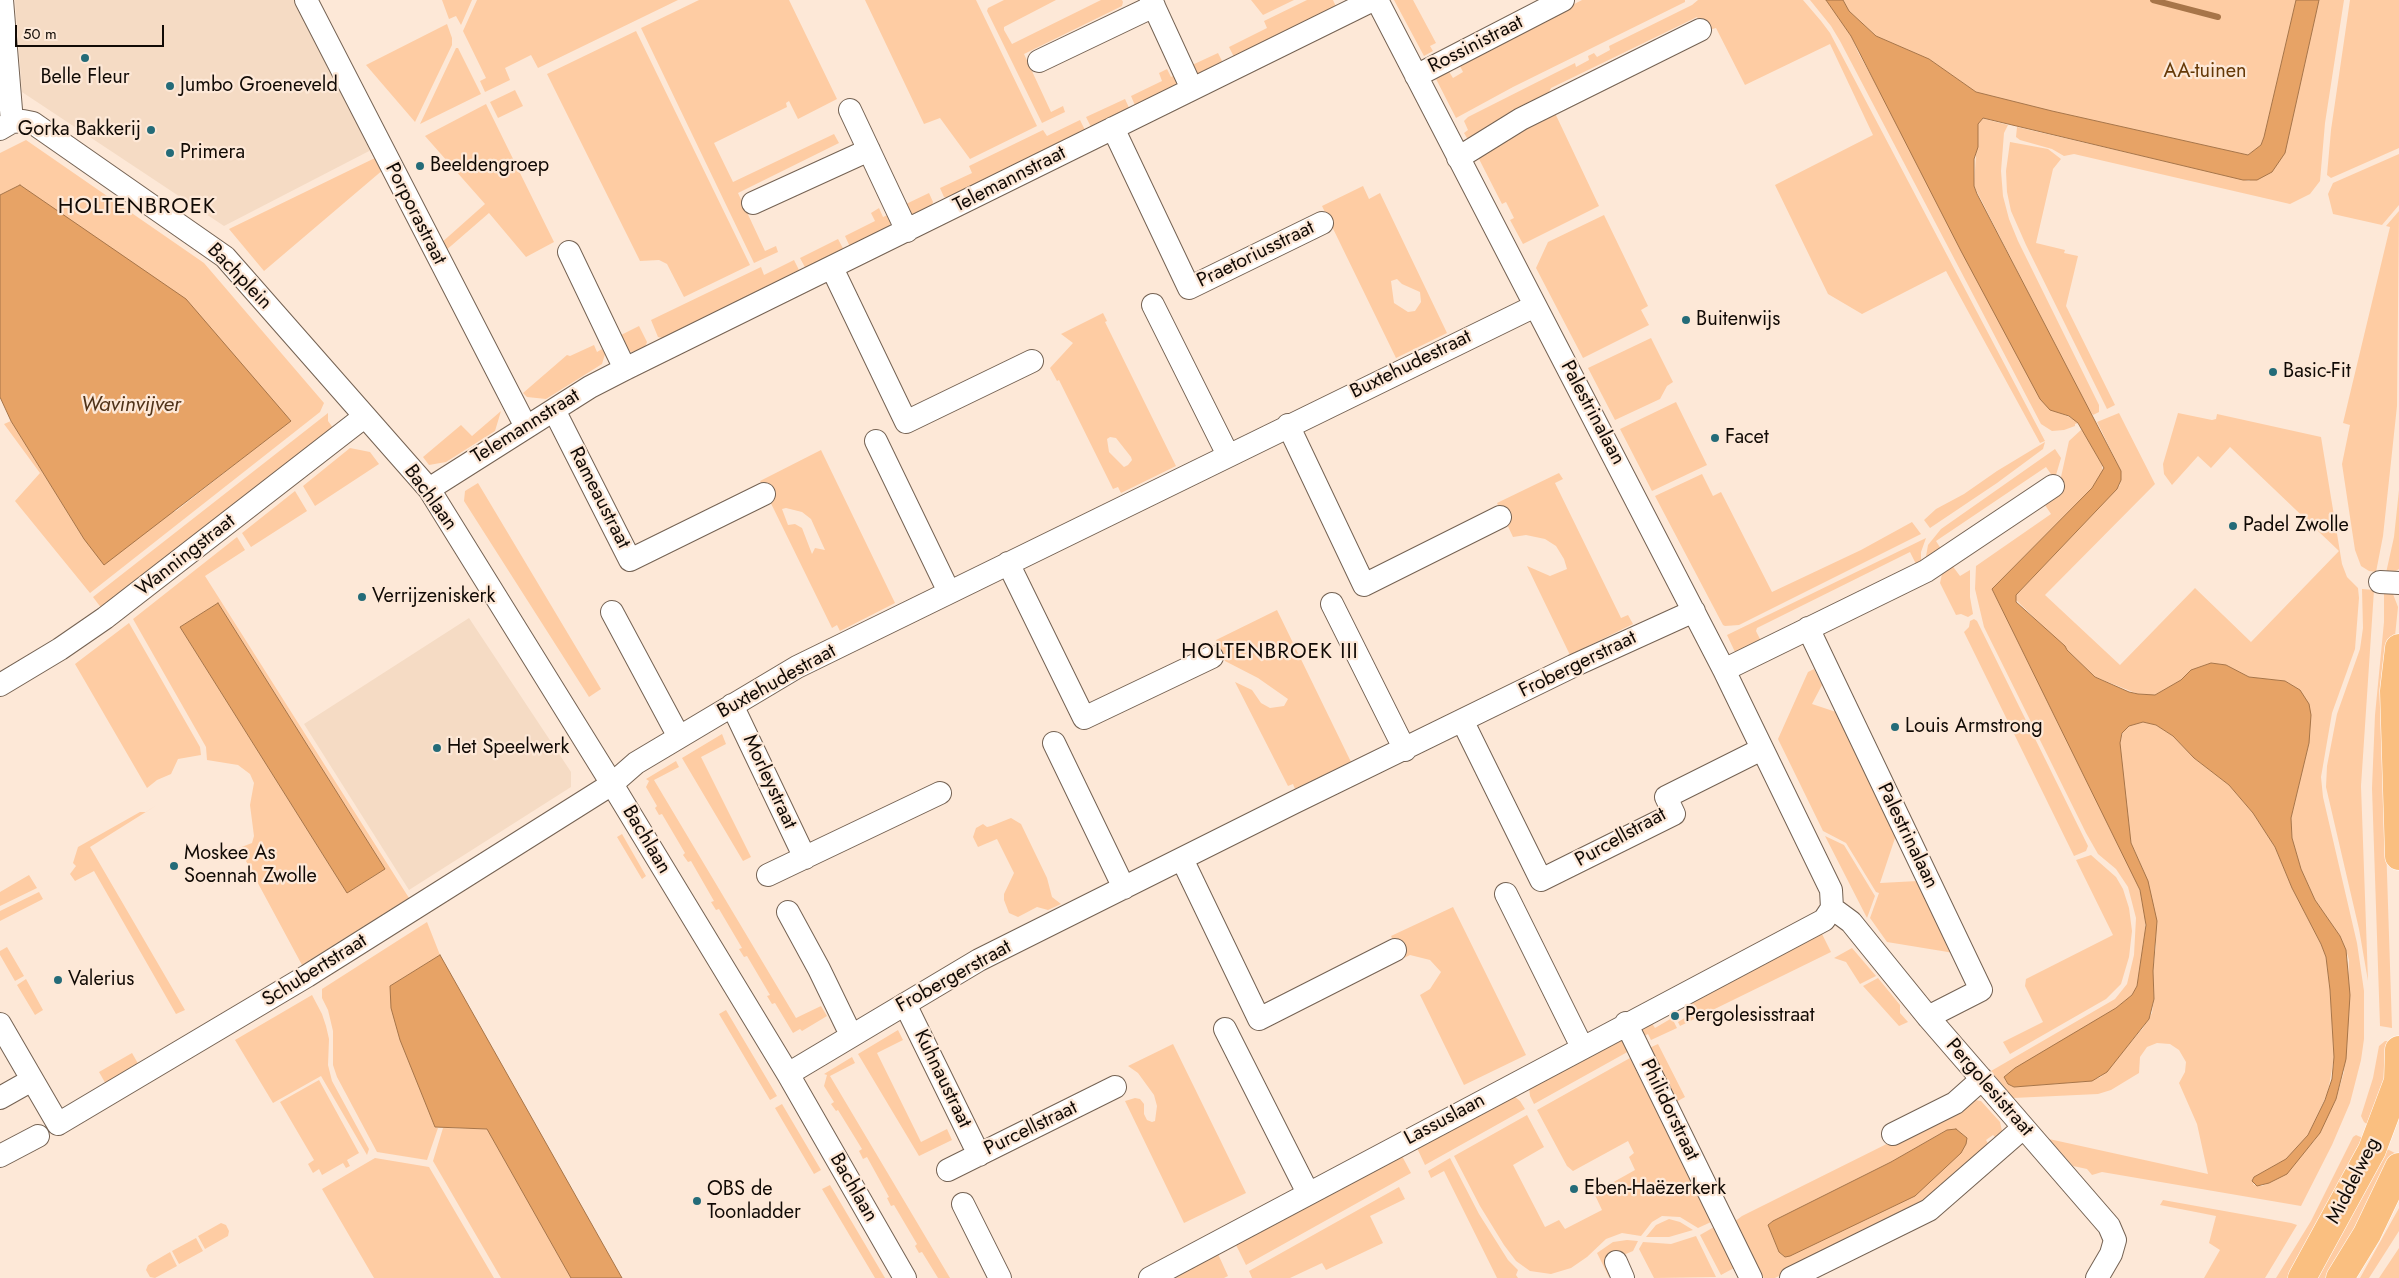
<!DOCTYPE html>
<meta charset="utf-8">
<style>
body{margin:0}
#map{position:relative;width:2399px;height:1278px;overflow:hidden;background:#fde8d7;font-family:Jost,sans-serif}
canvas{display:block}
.scale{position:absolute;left:15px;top:25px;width:149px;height:22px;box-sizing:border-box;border:2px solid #110a05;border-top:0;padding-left:6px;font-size:15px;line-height:18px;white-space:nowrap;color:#110a05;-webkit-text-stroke:4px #fde8d7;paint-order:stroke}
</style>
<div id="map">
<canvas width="2399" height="1278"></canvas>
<div class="scale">50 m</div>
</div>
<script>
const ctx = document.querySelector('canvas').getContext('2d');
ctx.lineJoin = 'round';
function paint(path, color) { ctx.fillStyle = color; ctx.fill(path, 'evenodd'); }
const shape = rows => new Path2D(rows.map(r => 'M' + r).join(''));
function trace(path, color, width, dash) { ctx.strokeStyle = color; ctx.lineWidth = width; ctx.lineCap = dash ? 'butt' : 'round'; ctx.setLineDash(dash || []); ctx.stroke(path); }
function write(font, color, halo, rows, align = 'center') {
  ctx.font = font + ' Jost,sans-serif'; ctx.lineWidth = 4.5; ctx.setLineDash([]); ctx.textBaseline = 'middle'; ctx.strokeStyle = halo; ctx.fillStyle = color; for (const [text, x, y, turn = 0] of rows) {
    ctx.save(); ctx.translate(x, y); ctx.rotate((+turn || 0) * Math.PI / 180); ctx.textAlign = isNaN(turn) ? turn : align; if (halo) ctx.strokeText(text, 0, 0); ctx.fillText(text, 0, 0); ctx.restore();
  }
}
const built = shape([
 [15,0,297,0,373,149,224,226,22,92],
 [469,618,571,772,571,787,409,890,304,724]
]);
const green = shape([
 [442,0,472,0,461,25,456,16,449,19],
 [477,0,678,0,538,68,531,55,505,68,510,80,485,92,480,81,486,78,463,31],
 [699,0,789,0,837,99,798,119,789,101,786,103,787,107,714,143,733,182,834,134,839,143,738,193,765,251,776,246,778,252,754,263,641,28],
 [865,0,976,0,1037,126,970,159,940,118,924,124],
 [1004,0,1056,0,1004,27,1004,30,1012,44,1101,0,1122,0,1123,2,1122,6,1024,54,1051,112,1063,106,1065,112,1042,123,987,11,988,8],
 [1251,0,1294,0,1263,15],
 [1307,0,1333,0,1338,11,1236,61,1229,47,1267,28,1264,21],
 [1394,0,1413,0,1436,43,1430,46,1433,51,1424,56],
 [1582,0,1685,0,1685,2,1513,87,1456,118,1435,77,1448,70,1453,78,1463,72,1459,64],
 [1698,0,1803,0,1821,21,1830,33,2045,441,2040,443,1946,271,1862,314,1828,294,1775,185,1873,135,1830,44,1745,85,1716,28,1705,31,1697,17,1551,88,1548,94,1469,139,1467,138,1464,133,1468,130,1464,121,1468,117,1575,63,1576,67,1589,60,1588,56,1594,53,1597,57,1610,50,1609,46,1692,5],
 [1810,0,1826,0,1851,36,1858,52,2057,412,2074,419,2078,423,2075,424,2075,426,2064,430,2052,431,2041,424,1840,41,1831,26],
 [1843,0,2296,0,2264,137,2261,145,2248,155,2052,111,1976,92,1929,59,1876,36,1849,11],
 [2319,0,2344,0,2325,123,2320,181,2310,194,2290,204,2074,154,2064,156,2052,149,2020,140,2016,137,2017,127,2249,181,2285,153],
 [2350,0,2399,0,2399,148,2331,178,2327,175,2331,130],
 [447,24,452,38,452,45,415,122,366,65],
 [636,31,750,265,684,297,667,264,659,260,640,261,547,74],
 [456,48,458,48,481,94,420,124],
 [1218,53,1222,61,1222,68,1198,74,1190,66],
 [1167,69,1171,77,1177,74,1178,86,1137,110,1131,96,1162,81,1159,73],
 [515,90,523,106,498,118,490,102],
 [1125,99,1131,112,1093,131,1086,117],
 [486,104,554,242,526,257,489,213,444,252,440,244,485,204,425,136],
 [1554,111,1599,206,1523,244,1510,220,1514,218,1506,202,1502,204,1479,159,1479,157],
 [1981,118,2008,125,2004,133,2001,171,2003,196,2009,219,2018,241,2099,405,2099,412,2093,415,2085,404,1974,186,1978,123],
 [1080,120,1087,134,953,200,944,197,940,188,972,173,969,166,1043,130,1047,136],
 [26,140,204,263,324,403,320,412,90,593,15,501,40,473,4,424,11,421,84,539,176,511,291,420,20,185,0,195,0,153],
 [2010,142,2048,149,2061,159,2053,169,2036,243,2065,250,2064,253,2078,256,2066,306,2115,405,2107,409,2026,245,2011,211,2007,192,2006,171],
 [2399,154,2399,205,2382,225,2333,214,2328,194,2333,183],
 [377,157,384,169,264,271,229,229],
 [1363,186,1369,199,1380,193,1447,333,1396,358,1322,206],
 [1397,279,1402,284,1420,292,1421,302,1415,311,1408,312,1394,303,1391,281],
 [929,193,933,202,930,211,912,215,906,204],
 [879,208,883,217,890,214,890,227,851,249,845,236,875,221,871,213],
 [2399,211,2397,406,2383,536,2376,572,2369,571,2361,566,2355,550,2342,464,2350,425,2343,423,2390,227,2386,226],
 [1604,215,1648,306,1641,310,1649,325,1583,358,1536,268,1548,242],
 [838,239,845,252,807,271,800,258],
 [794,260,801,274,668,339,658,337,651,320,761,267,764,275],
 [1103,313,1107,321,1105,322,1176,466,1121,493,1118,487,1113,489,1059,380,1057,381,1050,368,1073,343,1061,334],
 [1110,437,1116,438,1131,457,1132,460,1128,465,1124,467,1109,452,1107,439],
 [639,326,647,342,644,350,631,352,627,349,619,336],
 [1651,338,1673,382,1667,386,1660,399,1615,420,1588,368],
 [594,345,597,352,602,349,605,354,602,364,546,399,527,397,523,393,567,355,570,356],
 [1676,402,1707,465,1652,491,1620,429],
 [501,411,495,431,446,462,429,465,423,457,461,425,472,436],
 [328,413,328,421,336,432,105,613,93,597],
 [2119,413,2155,484,2045,595,2120,665,2195,588,2251,642,2339,551,2230,447,2211,468,2198,456,2172,485,2164,474,2163,464,2178,413,2212,420,2216,419,2217,414,2321,437,2342,564,2347,577,2358,588,2359,598,2355,649,2332,713,2321,777,2323,797,2357,943,2364,991,2364,1039,2361,1060,2350,1103,2332,1145,2301,1206,2102,1172,2092,1175,2087,1169,2073,1166,2049,1139,2208,1174,2197,1124,2179,1083,2185,1072,2186,1062,2179,1050,2170,1044,2157,1043,2147,1047,2140,1057,2139,1073,2111,1090,2098,1094,2013,1098,1991,1071,2115,999,2127,984,2134,955,2136,918,2128,887,2116,869,2098,854,2086,833,1984,627,1975,589,1976,566,2051,514,2043,502,2059,486,2069,441,2082,429,2102,465,2103,472,2092,488,1992,589,2137,881,2145,908,2145,934,2137,986,2132,995,2116,1008,2004,1078,2008,1084,2014,1087,2089,1081,2101,1077,2143,1028,2152,1013,2154,999,2153,971,2156,944,2154,909,2142,867,2131,843,2120,753,2120,743,2124,729,2129,726,2143,722,2156,725,2173,736,2194,758,2229,785,2253,813,2275,847,2292,888,2321,944,2326,957,2330,990,2334,1057,2328,1092,2308,1135,2286,1159,2254,1177,2252,1180,2254,1185,2262,1186,2277,1179,2315,1140,2336,1099,2344,1072,2349,960,2346,950,2340,936,2315,900,2301,869,2292,838,2291,818,2309,743,2300,690,2285,681,2249,677,2226,665,2211,663,2191,670,2181,680,2155,695,2138,694,2095,677,2015,599,2016,595,2120,485,2121,471,2097,422],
 [2045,442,2043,449,1997,483,1930,528,1924,520,1936,509,1964,494,1997,471],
 [350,448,370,452,379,464,315,506,303,486],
 [2055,449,2061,458,2056,475,2053,477,2046,467,1936,541,1943,552,1925,562,1928,545,1941,529],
 [821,450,895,603,840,631,837,625,832,628,760,481],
 [786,508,802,512,811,519,825,550,815,548,812,554,802,528,795,524,788,525,782,509],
 [1559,473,1563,479,1555,483,1621,618,1628,615,1633,624,1570,655,1527,566,1550,576,1567,569,1564,559,1556,546,1545,539,1526,535,1513,537,1497,503],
 [1702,474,1713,496,1721,492,1772,592,1861,550,1912,522,1921,534,1739,625,1725,626,1723,625,1655,496],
 [478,483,601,689,589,697,464,501,465,491],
 [2399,490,2399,569,2394,572,2386,573,2394,537],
 [295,491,307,511,251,547,242,533],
 [237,537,245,550,205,576,409,898,302,965,239,848,252,843,254,836,250,805,254,783,250,774,238,765,207,760,206,747,133,619],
 [218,603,385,869,347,893,180,627],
 [1926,538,1921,552,1921,564,1917,566,1910,552,1757,628,1756,631,1761,641,1738,652,1735,652,1727,635],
 [1951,564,1960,576,1970,570,1970,597,1973,614,1968,617,1961,614,1956,615,1940,583,1942,574],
 [2362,589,2374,590,2361,786,2368,981,2359,929,2326,787,2327,766,2337,714,2360,649,2363,628],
 [2384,591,2393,594,2398,607,2387,713,2384,781,2392,1028,2380,1026,2372,788,2375,715,2384,622],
 [1277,610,1351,762,1295,789,1293,784,1288,786,1235,682,1252,690,1261,703,1270,708,1284,706,1288,699,1258,678,1225,661,1216,640],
 [1974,619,1977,621,2088,846,2086,851,2074,856,1964,632,1969,627,1970,621],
 [129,623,200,747,201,755,178,759,171,774,157,780,147,788,75,664],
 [1814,669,1822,685,1812,704,1836,712,1896,835,1880,883,1918,881,1954,953,1887,942,1870,918,1879,893,1876,892,1846,843,1823,831,1778,739,1808,672],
 [722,734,726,744,701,757,751,857,743,861,682,758],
 [676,761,679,767,654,780,796,1018,821,1006,827,1016,802,1031,800,1029,793,1033,775,1003,772,1004,767,996,770,995,747,956,744,957,739,949,742,948,719,909,716,910,711,902,714,901,691,861,688,862,683,855,685,853,662,814,659,815,655,808,657,806,646,787,649,781,646,779],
 [157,805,90,847,185,1010,176,1014,94,871,75,881,70,874,76,866,73,863,78,847,140,812,146,812],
 [1011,818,1021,824,1047,878,1052,897,1061,904,1048,910,1037,907,1018,917,1009,913,1004,900,1004,894,1014,873,997,839,978,847,973,837,976,828,983,824,987,827,991,826],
 [622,834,646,876,642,879,617,837],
 [1825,836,1844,845,1875,896,1867,918],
 [2091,855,2116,877,2123,889,2129,908,2132,931,2129,957,2121,984,2106,999,2010,1054,2003,1042,2043,1022,2025,986,2026,979,2113,935,2076,860],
 [29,875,37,888,0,906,0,892],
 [39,892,43,899,0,921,0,911],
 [1453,907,1526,1055,1464,1085,1420,995,1430,989,1441,972,1430,960,1410,955,1402,959,1391,936],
 [427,922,440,955,390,986,435,1127,438,1128,427,1160,377,1152,337,1077,333,1065,333,1031,328,1010,322,998,322,989],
 [1821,932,1831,952,1680,1026,1678,1022,1691,1014,1686,1004],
 [7,947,24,976,15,981,0,955,0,951],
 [1852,948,1876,976,1860,984,1846,962,1834,958],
 [1878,978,1900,1005,1900,1013,1908,1022,1899,1026,1863,986],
 [26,979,43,1010,35,1015,17,985],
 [312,995,322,1014,326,1026,329,1039,328,1065,332,1081,369,1149,367,1155,321,1076,273,1103,235,1040],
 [726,1010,777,1096,770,1100,719,1014],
 [1672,1018,1677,1028,1651,1040,1648,1034,1642,1037,1638,1030,1651,1022,1655,1028],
 [898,1030,903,1040,877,1053,921,1142,947,1129,952,1140,919,1156,858,1054],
 [1625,1037,1631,1050,1534,1104,1530,1096,1529,1088],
 [2385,1041,2392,1041,2389,1067,2371,1127,2364,1122,2361,1116,2373,1078,2379,1046],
 [1173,1044,1246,1193,1184,1223,1125,1101,1135,1098,1140,1099,1144,1104,1144,1114,1147,1120,1152,1122,1155,1121,1157,1106,1154,1095,1138,1073,1128,1066],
 [1658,1044,1685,1097,1674,1103,1647,1049],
 [132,1053,140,1067,107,1086,99,1072],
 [852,1057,855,1063,830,1076,950,1278,938,1278,922,1252,919,1253,915,1246,917,1244,894,1205,891,1206,887,1198,889,1197,867,1157,863,1159,859,1151,862,1149,838,1110,836,1111,831,1104,834,1102,824,1086,827,1075,824,1074],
 [1630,1058,1711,1222,1698,1228,1680,1217,1662,1216,1652,1222,1641,1236,1622,1233,1606,1239,1587,1257,1571,1268,1551,1274,1530,1271,1516,1261,1504,1245,1480,1206,1454,1156,1527,1115,1544,1147,1513,1165,1545,1227,1559,1220,1565,1229,1602,1210,1594,1193,1635,1170,1629,1157,1634,1153,1628,1141,1573,1171,1567,1166,1537,1110],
 [319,1080,359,1153,347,1160,350,1166,346,1168,343,1163,322,1175,319,1169,313,1173,308,1164,314,1160,280,1102],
 [1514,1096,1520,1101,1525,1109,1425,1165,1417,1148],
 [1975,1100,1981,1101,2000,1122,2002,1131,1995,1137,1993,1135,1986,1140,1990,1147,1920,1207,1775,1278,1764,1278,1761,1275,1734,1222,1742,1216],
 [1956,1129,1967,1138,1785,1257,1779,1252,1768,1225,1773,1221,1891,1162,1947,1130],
 [782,1104,821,1170,814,1174,775,1108],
 [443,1128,487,1129,571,1278,501,1278,433,1161],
 [2356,1135,2365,1139,2290,1278,2276,1278,2311,1221,2353,1137],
 [2383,1147,2395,1153,2370,1202,2327,1278,2312,1278],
 [1402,1156,1411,1173,1246,1265,1236,1245],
 [375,1158,429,1167,494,1278,374,1278,322,1189],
 [1450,1158,1479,1214,1508,1260,1518,1270,1516,1275,1518,1278,1497,1278,1444,1171,1431,1178,1428,1171],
 [830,1185,885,1278,875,1278,822,1189],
 [1399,1187,1405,1199,1370,1216,1383,1243,1326,1270,1322,1263,1290,1278,1252,1278,1249,1271],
 [2163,1200,2291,1223,2297,1225,2265,1278,2204,1278,2220,1250,2209,1243,2216,1216,2160,1205],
 [2399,1208,2399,1231,2369,1278,2360,1278],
 [1669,1219,1680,1222,1693,1230,1669,1237,1646,1237,1656,1225],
 [221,1223,226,1225,229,1231,228,1236,205,1249,198,1236],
 [1714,1227,1734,1268,1721,1275,1700,1235],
 [1696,1236,1716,1277,1654,1278,1639,1249,1643,1242,1671,1244],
 [196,1238,203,1251,179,1264,172,1251],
 [1627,1240,1638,1241,1633,1251,1621,1256,1609,1277,1597,1253,1613,1242],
 [2399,1248,2399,1278,2379,1278],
 [170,1252,177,1266,155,1278,150,1277,146,1270,148,1265],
 [1218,1254,1228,1276,1224,1278,1174,1278]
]);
const water = shape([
 [1826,0,1843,0,1849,11,1876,36,1929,59,1976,92,2052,111,2248,155,2261,145,2264,137,2296,0,2319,0,2285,153,2272,172,2257,180,2243,180,1983,118,1978,124,1978,147,1974,159,1974,186,1977,194,2121,471,2121,480,2117,489,2016,595,2016,602,2065,646,2067,650,2095,677,2129,692,2138,694,2155,695,2181,680,2191,670,2211,663,2226,665,2249,677,2285,681,2300,690,2309,704,2311,715,2309,743,2291,818,2292,838,2301,869,2315,900,2340,936,2346,950,2350,995,2346,1059,2336,1099,2320,1133,2287,1174,2269,1183,2257,1186,2252,1181,2254,1177,2286,1159,2308,1135,2325,1100,2332,1079,2334,1057,2330,990,2326,957,2321,944,2292,888,2275,847,2253,813,2229,785,2194,758,2173,736,2156,725,2143,722,2129,726,2122,733,2120,743,2131,843,2148,881,2157,921,2153,971,2154,999,2149,1019,2107,1072,2092,1081,2014,1087,2008,1084,2004,1077,2015,1068,2116,1008,2132,995,2137,986,2146,925,2140,890,1992,589,2092,488,2104,468,2078,423,2069,416,2050,410,2040,399,1961,251,1851,36,1826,0],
 [20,185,186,299,291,421,104,565,84,539,11,421,0,397,0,195,20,185],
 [218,603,385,869,347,893,180,627,218,603],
 [440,955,622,1278,571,1278,487,1129,435,1127,400,1040,391,1008,390,986,440,955],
 [1956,1129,1967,1138,1966,1144,1961,1153,1915,1196,1790,1256,1785,1257,1779,1252,1768,1225,1773,1221,1891,1162,1947,1130,1956,1129]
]);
const stream = shape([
 [2153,0,2218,17]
]);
const minor = shape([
 [2,0,12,122],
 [306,0,526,427],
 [1151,0,1192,89],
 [1377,0,1724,670,1831,890,1832,908],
 [1039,61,1154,6],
 [1416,76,1563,0],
 [850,110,907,231],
 [1113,128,1189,288,1322,223],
 [0,129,12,122,23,121,33,123,225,257,429,489,612,784,788,1074,905,1278],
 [1458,158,1521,119,1700,30],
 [753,203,869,150],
 [569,252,625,369],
 [832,268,906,422,1032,361],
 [1153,305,1228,455],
 [554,410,630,560,764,494],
 [1288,425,1364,585,1500,517],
 [876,441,949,592],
 [429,489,590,387,625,369,1373,0],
 [1008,563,1084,718,1212,657],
 [2380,582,2399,583],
 [1332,604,1405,750],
 [612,612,679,737],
 [1808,628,1981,990,1928,1017],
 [1724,670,1926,571,2053,486],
 [0,685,60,649,105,618,364,417],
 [732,705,805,858],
 [1463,722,1541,880,1674,814,1666,797,1762,749],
 [1054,743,1124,888],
 [1182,859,1259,1019,1395,950],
 [768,875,940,793],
 [1506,894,1582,1047],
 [1832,908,1851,922,1928,1017,2109,1226,2115,1240,2111,1254,2097,1278],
 [788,912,819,969,851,1035],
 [905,1004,979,1155],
 [1626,1023,1751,1278],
 [0,1024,58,1124,307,976,612,784,636,763,797,667,1535,306],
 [1225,1029,1308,1193],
 [788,1074,979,960,1293,803,1573,666,1694,611],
 [0,1098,32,1080],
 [1893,1134,1955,1103,1982,1079],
 [0,1156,38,1136],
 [948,1170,1115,1087],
 [963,1204,1000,1278],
 [1616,1262,1623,1278],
 [1150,1278,1824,920,1832,908],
 [1791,1278,1929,1210,2023,1128]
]);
const major = shape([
 [2399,648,2394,691,2399,856],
 [2302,1278,2372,1150,2398,1081,2399,1050],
 [2340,1278,2367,1234,2399,1167]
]);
const markers = [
 [85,58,5,"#246b78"],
 [170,86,5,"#246b78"],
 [151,130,5,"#246b78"],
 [170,153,5,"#246b78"],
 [420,166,5,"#246b78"],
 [1686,320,5,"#246b78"],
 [2273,372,5,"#246b78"],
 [1715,438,5,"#246b78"],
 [2233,526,5,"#246b78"],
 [362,597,5,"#246b78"],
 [1895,727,5,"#246b78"],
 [437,748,5,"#246b78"],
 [174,866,5,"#246b78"],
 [58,980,5,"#246b78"],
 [1675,1016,5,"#246b78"],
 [1574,1189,5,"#246b78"],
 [697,1201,5,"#246b78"]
];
const streetNames = [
 ["Rossinistraat",1476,45,-27],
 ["Telemannstraat",1010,180,-27],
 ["Porporastraat",415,214,63],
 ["Praetoriusstraat",1256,255,-26],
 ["Bachplein",239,277,46],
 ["Buxtehudestraat",1411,365,-26],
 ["Palestrinalaan",1592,413,62],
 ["Telemannstraat",526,427,-32],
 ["Bachlaan",430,498,54],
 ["Rameaustraat",599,498,63],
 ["Wanningstraat",186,556,-38],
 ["Frobergerstraat",1578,665,-26],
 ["Buxtehudestraat",777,682,-29],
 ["Morleystraat",769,782,65],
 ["Palestrinalaan",1907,836,64],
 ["Purcellstraat",1621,838,-29],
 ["Bachlaan",646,840,59],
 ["Schubertstraat",315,971,-32],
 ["Frobergerstraat",954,977,-29],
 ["Kuhnaustraat",942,1079,64],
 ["Pergolesistraat",1989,1088,49],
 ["Philidorstraat",1669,1110,64],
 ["Lassuslaan",1445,1120,-28],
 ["Purcellstraat",1031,1129,-26],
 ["Middelweg",2354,1181,-63],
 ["Bachlaan",853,1188,60]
];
const parkNames = [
 ["AA-tuinen",2205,72]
];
const poiNames = [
 ["Belle Fleur",85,78,"center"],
 ["Jumbo Groeneveld",180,86],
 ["Gorka Bakkerij",141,130,"right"],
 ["Primera",180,153],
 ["Beeldengroep",430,166],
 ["Buitenwijs",1696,320],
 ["Basic-Fit",2283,372],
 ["Facet",1725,438],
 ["Padel Zwolle",2243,526],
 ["Verrijzeniskerk",372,597],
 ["Louis Armstrong",1905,727],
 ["Het Speelwerk",447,748],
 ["Moskee As",184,854],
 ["Soennah Zwolle",184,877],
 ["Valerius",68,980],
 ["Pergolesisstraat",1685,1016],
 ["Eben-Haëzerkerk",1584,1189],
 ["OBS de",707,1190],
 ["Toonladder",707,1213]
];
const waterNames = [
 ["Wavinvijver",131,406]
];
const neighbourhoodNames = [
 ["HOLTENBROEK III",1270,653]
];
const quarterNames = [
 ["HOLTENBROEK",137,208]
];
paint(built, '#f5dbc4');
paint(green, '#fecca3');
paint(water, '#e7a366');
trace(water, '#a77549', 1);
trace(stream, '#a77549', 6);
trace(minor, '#746253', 24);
trace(major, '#fff', 29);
trace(minor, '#fff', 22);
trace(major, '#fabf80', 28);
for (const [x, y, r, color] of markers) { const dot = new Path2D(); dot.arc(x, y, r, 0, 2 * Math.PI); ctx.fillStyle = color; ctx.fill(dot); trace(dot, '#fde8d7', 2); }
write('20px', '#110a05', '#fde8d7', streetNames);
write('20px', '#653907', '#fde8d7', parkNames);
write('20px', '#110a05', '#fde8d7', poiNames, 'left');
write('italic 21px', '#503319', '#fde8d7', waterNames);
ctx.letterSpacing = '1px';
write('21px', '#110a05', '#fde8d7', neighbourhoodNames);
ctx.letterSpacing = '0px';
ctx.letterSpacing = '1px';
write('22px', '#110a05', '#fde8d7', quarterNames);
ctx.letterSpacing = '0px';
</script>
